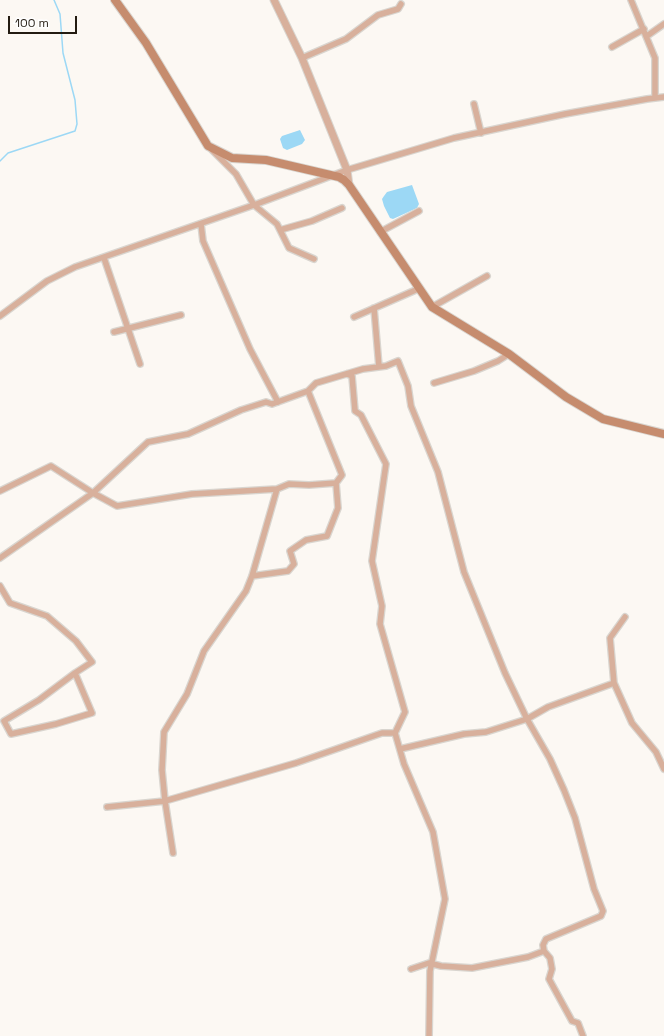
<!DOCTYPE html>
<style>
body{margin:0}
#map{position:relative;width:664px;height:1036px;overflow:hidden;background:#fcf8f3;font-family:"Space Grotesk",sans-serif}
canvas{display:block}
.scale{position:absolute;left:8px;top:16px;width:69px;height:18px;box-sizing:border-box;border:2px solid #231b11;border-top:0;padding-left:5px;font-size:12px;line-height:14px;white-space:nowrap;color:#231b11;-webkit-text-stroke:3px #fff;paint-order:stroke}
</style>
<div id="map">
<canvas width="664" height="1036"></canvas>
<div class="scale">100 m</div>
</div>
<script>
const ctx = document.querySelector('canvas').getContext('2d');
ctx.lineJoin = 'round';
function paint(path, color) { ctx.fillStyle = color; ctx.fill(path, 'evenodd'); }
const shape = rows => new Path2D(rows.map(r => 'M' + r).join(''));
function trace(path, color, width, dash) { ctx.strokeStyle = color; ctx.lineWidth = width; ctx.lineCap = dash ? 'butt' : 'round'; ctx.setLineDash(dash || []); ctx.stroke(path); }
const water = shape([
 [300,130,305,140,302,144,287,150,283,148,280,139,282,136],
 [412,185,419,204,417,208,393,219,390,218,384,206,382,199,384,196,387,192]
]);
const stream = shape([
 [0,161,8,153,75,131,77,124,75,100,63,53,60,14,54,0]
]);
const minor = shape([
 [631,0,655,58,655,98],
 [647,36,664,24],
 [612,47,644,29],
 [302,58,346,39,378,15,398,9,401,4],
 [474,104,481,133],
 [212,150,236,174,254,205,277,224,289,248,314,259],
 [201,224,203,241,250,349,278,402],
 [280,230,312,221,342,208],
 [380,232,419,211],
 [104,258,140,364],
 [432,307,487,276],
 [374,308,379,367],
 [0,316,47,281,75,267,254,205,347,170,454,138,565,114,647,99,664,97],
 [354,317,418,289],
 [114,332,181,315],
 [347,374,352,376,355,411,361,415,386,464,372,561,382,606,380,624,405,712,395,733],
 [434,383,474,371,498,361,509,354],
 [277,489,289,484,309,485,336,483,342,475,308,391],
 [0,491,51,466,93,493,148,442,188,434,241,410,266,402,272,404,308,391,316,383,363,369,386,366,398,361,408,386,411,406,438,472,464,572,505,673,527,719,550,759,564,790,575,818,594,889,603,911,601,916,546,939,543,945,544,951,550,958,552,969,549,979,572,1021,578,1023,583,1036],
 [0,558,93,493,117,506,192,494,277,489,252,576,246,591,204,651,187,694,164,732,162,770,165,801,296,763,382,733,395,733,404,764,433,832,445,899,430,971,429,1036],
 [252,576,288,571,294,564,290,551,306,540,327,536,338,508,336,483],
 [0,586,10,603,47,616,76,641,92,662,75,673,39,700,4,721,11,734,56,724,92,713,75,673],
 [614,683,610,638,625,617],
 [400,749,464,734,486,732,527,719,548,707,614,683,632,723,656,752,664,769],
 [107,807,165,801,173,853],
 [411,969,429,963,441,966,472,968,528,957,544,951]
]);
const tertiary = shape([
 [274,0,302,58,347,170,349,185]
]);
const secondary = shape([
 [115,0,146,43,208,146,232,158,266,160,339,177,344,180,349,185,432,307,509,354,566,397,603,419,664,434]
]);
paint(water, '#9cd8f5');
trace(stream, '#9cd8f5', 1.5);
trace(minor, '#d9d5cf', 8);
trace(tertiary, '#d9d5cf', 9);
trace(secondary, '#d9d5cf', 10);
trace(minor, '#d8b09c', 5.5);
trace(tertiary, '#d8b09c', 7);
trace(secondary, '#c68c6e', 8);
</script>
